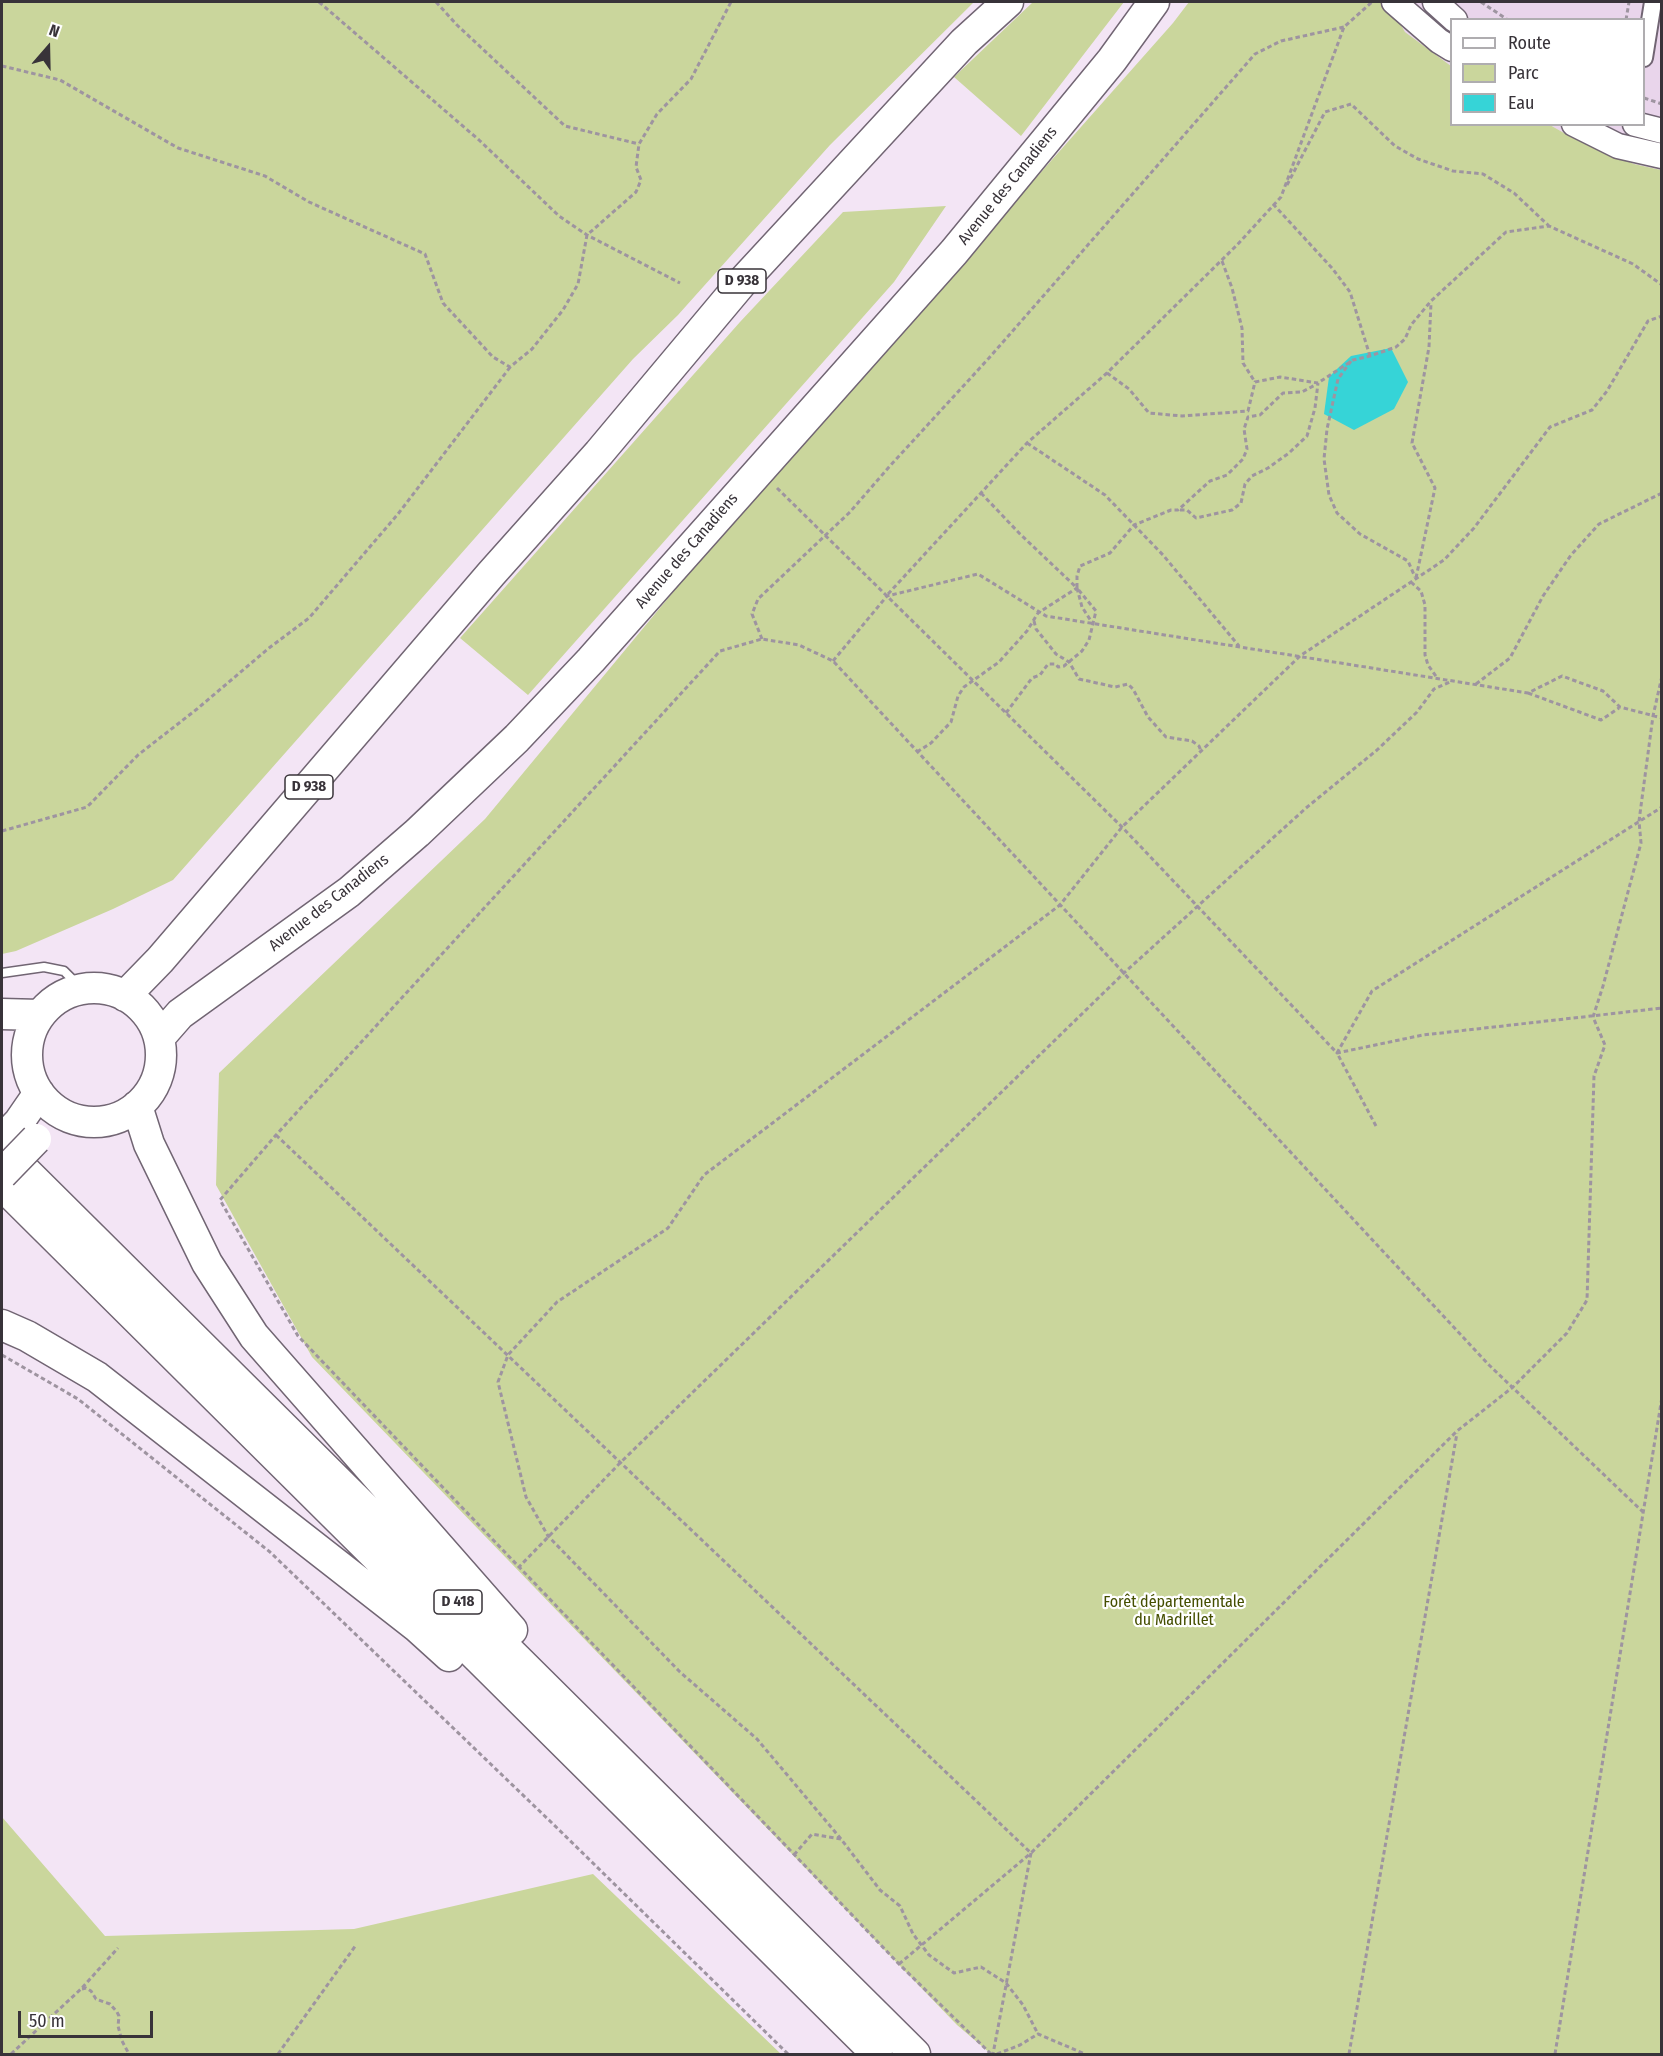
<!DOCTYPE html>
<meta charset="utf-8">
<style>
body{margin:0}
#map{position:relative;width:1663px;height:2056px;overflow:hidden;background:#f3e5f5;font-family:"Fira Sans Condensed",sans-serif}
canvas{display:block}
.frame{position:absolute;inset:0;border:3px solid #383339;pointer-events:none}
.legend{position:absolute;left:1450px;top:18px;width:195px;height:108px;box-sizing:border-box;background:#fff;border:2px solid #afadb0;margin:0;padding:8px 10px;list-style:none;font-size:18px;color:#383339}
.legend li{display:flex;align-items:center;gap:12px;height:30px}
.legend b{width:30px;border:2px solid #afadb0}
.north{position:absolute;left:18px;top:18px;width:60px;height:60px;-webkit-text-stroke:4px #fff;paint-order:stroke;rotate:20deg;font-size:16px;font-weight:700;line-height:24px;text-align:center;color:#383339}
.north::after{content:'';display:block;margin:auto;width:21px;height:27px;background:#383339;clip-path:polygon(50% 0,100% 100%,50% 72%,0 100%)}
.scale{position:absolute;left:18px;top:2011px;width:135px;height:27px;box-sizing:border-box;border:3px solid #383339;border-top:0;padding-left:8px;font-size:18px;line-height:21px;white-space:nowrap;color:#383339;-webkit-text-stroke:4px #fff;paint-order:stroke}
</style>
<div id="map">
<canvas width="1663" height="2056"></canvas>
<div class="frame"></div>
<ul class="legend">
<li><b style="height:8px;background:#fff"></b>Route</li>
<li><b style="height:16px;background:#cad69c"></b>Parc</li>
<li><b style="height:16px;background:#36d4d7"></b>Eau</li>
</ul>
<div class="north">N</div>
<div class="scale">50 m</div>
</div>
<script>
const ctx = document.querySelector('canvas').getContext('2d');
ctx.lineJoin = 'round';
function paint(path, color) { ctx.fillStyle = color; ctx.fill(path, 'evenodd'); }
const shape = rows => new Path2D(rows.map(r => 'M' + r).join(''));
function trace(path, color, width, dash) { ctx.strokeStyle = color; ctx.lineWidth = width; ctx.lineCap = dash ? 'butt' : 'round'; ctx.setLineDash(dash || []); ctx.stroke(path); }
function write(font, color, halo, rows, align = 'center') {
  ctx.font = font + ' "Fira Sans Condensed",sans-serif'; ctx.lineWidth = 4.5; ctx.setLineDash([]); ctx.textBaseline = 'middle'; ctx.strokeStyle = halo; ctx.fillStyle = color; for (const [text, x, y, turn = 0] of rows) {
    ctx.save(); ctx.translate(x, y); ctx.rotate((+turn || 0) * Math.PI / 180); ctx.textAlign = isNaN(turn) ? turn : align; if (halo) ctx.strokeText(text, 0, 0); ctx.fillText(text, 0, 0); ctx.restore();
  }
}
const built = shape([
 [1381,2,1661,2,1661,170,1634,164,1571,137,1550,125,1644,124,1644,20,1452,20,1451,66,1405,32,1392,10]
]);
const green = shape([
 [2,2,974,2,830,145,678,315,633,359,173,880,113,909,16,951,2,954],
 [1033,2,1124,2,1021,136,954,77],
 [1189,2,1381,2,1392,10,1405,32,1451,66,1452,124,1550,125,1571,137,1634,164,1661,170,1661,2054,991,2054,957,2025,312,1357,216,1185,219,1073,485,819,727,527,1173,23],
 [946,206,894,282,528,695,460,638,740,322,843,212],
 [2,1817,105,1936,354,1929,593,1874,781,2054,2,2054]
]);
const water = shape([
 [1391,348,1408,382,1394,409,1354,430,1324,414,1329,377,1338,368,1351,356]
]);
const path = shape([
 [319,2,479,140,559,216,587,235,680,283],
 [436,2,457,25,565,126,639,144],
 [1481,2,1508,20],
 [1626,20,1629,2],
 [2,66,60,80,178,148,265,176,309,202,425,254,443,303,493,357,510,367,532,349,563,310,578,284,587,235,636,192,641,180,636,167,639,144,657,114,691,79,731,2],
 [1644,98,1662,104],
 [1287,185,1325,112,1351,104,1395,146,1418,159,1453,171,1483,174,1514,193,1549,226],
 [1273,204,1332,268,1350,292,1370,356],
 [1222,261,1232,288,1242,328,1243,363,1255,382],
 [1351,361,1338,379,1327,429,1324,459,1329,495,1337,513,1360,534,1408,561,1415,577],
 [1107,373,1129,389,1149,413,1182,416,1248,411,1255,382,1280,377,1318,383,1353,360,1370,356,1396,347,1405,339,1411,325,1431,301,1506,232,1549,226,1633,264,1662,285],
 [1027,443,1105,495,1163,555,1239,646],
 [777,488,1122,827,1337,1053,1423,1035,1662,1008],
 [981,493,1020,534,1077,588,1082,607,1093,624],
 [1180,510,1187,510,1196,518,1232,510,1241,503,1245,484,1252,476,1268,468,1289,453,1307,436,1315,408,1318,383],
 [1416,578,1435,488,1412,443,1429,347,1431,303],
 [1411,582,1421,591,1425,605,1425,655,1428,665,1438,679],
 [888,594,1027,443,1107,373,1237,245,1281,197,1344,27,1372,2],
 [1034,621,1036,629,1056,654,1069,662,1079,679,1115,687,1128,684,1133,689,1148,717,1166,737,1192,741,1199,746,1201,751],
 [762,639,752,614,758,599,850,512,889,467,989,358,1255,54,1281,41,1344,27],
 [833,661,887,596,978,574,1046,616,1528,693,1562,676,1603,691,1620,707,1662,718],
 [1476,684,1510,658,1543,596,1571,555,1599,524,1662,493],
 [1528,693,1601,720,1619,708],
 [1006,713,1032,678,1040,675,1048,664,1056,664,1058,667,1064,666,1082,651,1089,640,1096,611,1077,588,1077,576,1080,566,1110,553,1134,525,1171,510,1178,510,1210,481,1227,475,1243,459,1247,449,1244,429,1248,417,1260,415,1283,393,1302,392,1317,384],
 [917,752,931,743,951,722,958,696,964,687,999,662,1027,631,1038,613,1077,588],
 [2,831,87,807,138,755,197,709,269,648,309,618,398,514,511,366],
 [1376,1126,1337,1053,1372,991,1662,807],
 [276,1135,1031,1853,1457,1431,1513,1387,1567,1333,1587,1300,1594,1076,1605,1045,1593,1017,1603,986,1641,843,1639,821,1653,716,1662,676],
 [2,1355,78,1399,270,1552,552,1823,788,2054],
 [518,1568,621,1462,1124,973,1306,808,1377,750,1417,712,1434,689,1452,681],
 [841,1839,757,1739,680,1672,548,1536,526,1497,498,1382,508,1355,557,1302,668,1228,704,1175,1060,905,1122,827,1300,656,1444,560,1474,528,1550,427,1592,410,1607,391,1648,321,1662,316],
 [794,1855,812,1834,841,1839,880,1890,900,1906,913,1934,929,1955,954,1973,981,1967,1006,1983,1023,2005,1038,2034],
 [899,1964,1031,1853,993,2054],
 [82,1989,86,1988,91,1991,96,1999,110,2004,117,2012,119,2016,118,2026,122,2041,129,2054],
 [11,2054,81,1989,118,1948],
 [278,2054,356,1945],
 [991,2054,899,1964,298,1336,220,1200,276,1135,720,651,762,639,799,645,833,661,1489,1365,1643,1512],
 [997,2054,1020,2045,1038,2034,1085,2054],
 [1349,2054,1457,1433],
 [1555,2054,1662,1397]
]);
const lane = shape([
 [2,973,44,967,64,971,82,989]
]);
const street = shape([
 [1644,58,1653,2]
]);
const secondary = shape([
 [1394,2,1439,41,1452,49],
 [1435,2,1455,20],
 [1574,124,1618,146,1662,156],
 [1635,124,1662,131]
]);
const highway = shape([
 '27 1055a67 67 0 1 1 134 0a67 67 0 1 1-134 0Z',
 [125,996,160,960,491,574,599,453,744,280,964,42,1008,2],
 [2,1014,40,1015],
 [159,1038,180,1014,349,892,417,833,517,738,591,660,954,252,1112,60,1154,2],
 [137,1106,149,1144,207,1263,254,1336,512,1630],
 [2,1140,19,1122,39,1093],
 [2,1148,915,2054],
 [2,1185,877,2054],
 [2,1325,27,1336,97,1377,417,1627,449,1656]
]);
const highwayBridge = shape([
 [2,1174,36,1139]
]);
const shields = [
 [742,281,48],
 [309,787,48],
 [458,1602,48]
];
const shieldNames = [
 ["D 938",742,281],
 ["D 938",309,787],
 ["D 418",458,1602]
];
const streetNames = [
 ["Avenue des Canadiens",1008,186,-51],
 ["Avenue des Canadiens",687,551,-49],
 ["Avenue des Canadiens",329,903,-38]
];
const parkNames = [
 ["Forêt départementale",1174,1603],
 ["du Madrillet",1174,1621]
];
paint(built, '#e9d5eb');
paint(green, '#cad69c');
paint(water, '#36d4d7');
trace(lane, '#716573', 11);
trace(street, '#716573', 20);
trace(secondary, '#716573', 27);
trace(highway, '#716573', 33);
trace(path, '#9e94a0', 3, [4.5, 3]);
trace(lane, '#fff', 8);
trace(street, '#fff', 16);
trace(secondary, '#fff', 24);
trace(highway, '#fff', 30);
trace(highwayBridge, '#716573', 33, []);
trace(highwayBridge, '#fff', 30);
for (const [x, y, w] of shields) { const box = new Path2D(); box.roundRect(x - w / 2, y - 12, w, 24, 4.5); ctx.fillStyle = '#fff'; ctx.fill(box); trace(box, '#383339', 1.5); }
write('bold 15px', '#383339', null, shieldNames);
write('16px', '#383339', '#fff', streetNames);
write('16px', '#444e00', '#fff', parkNames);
</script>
